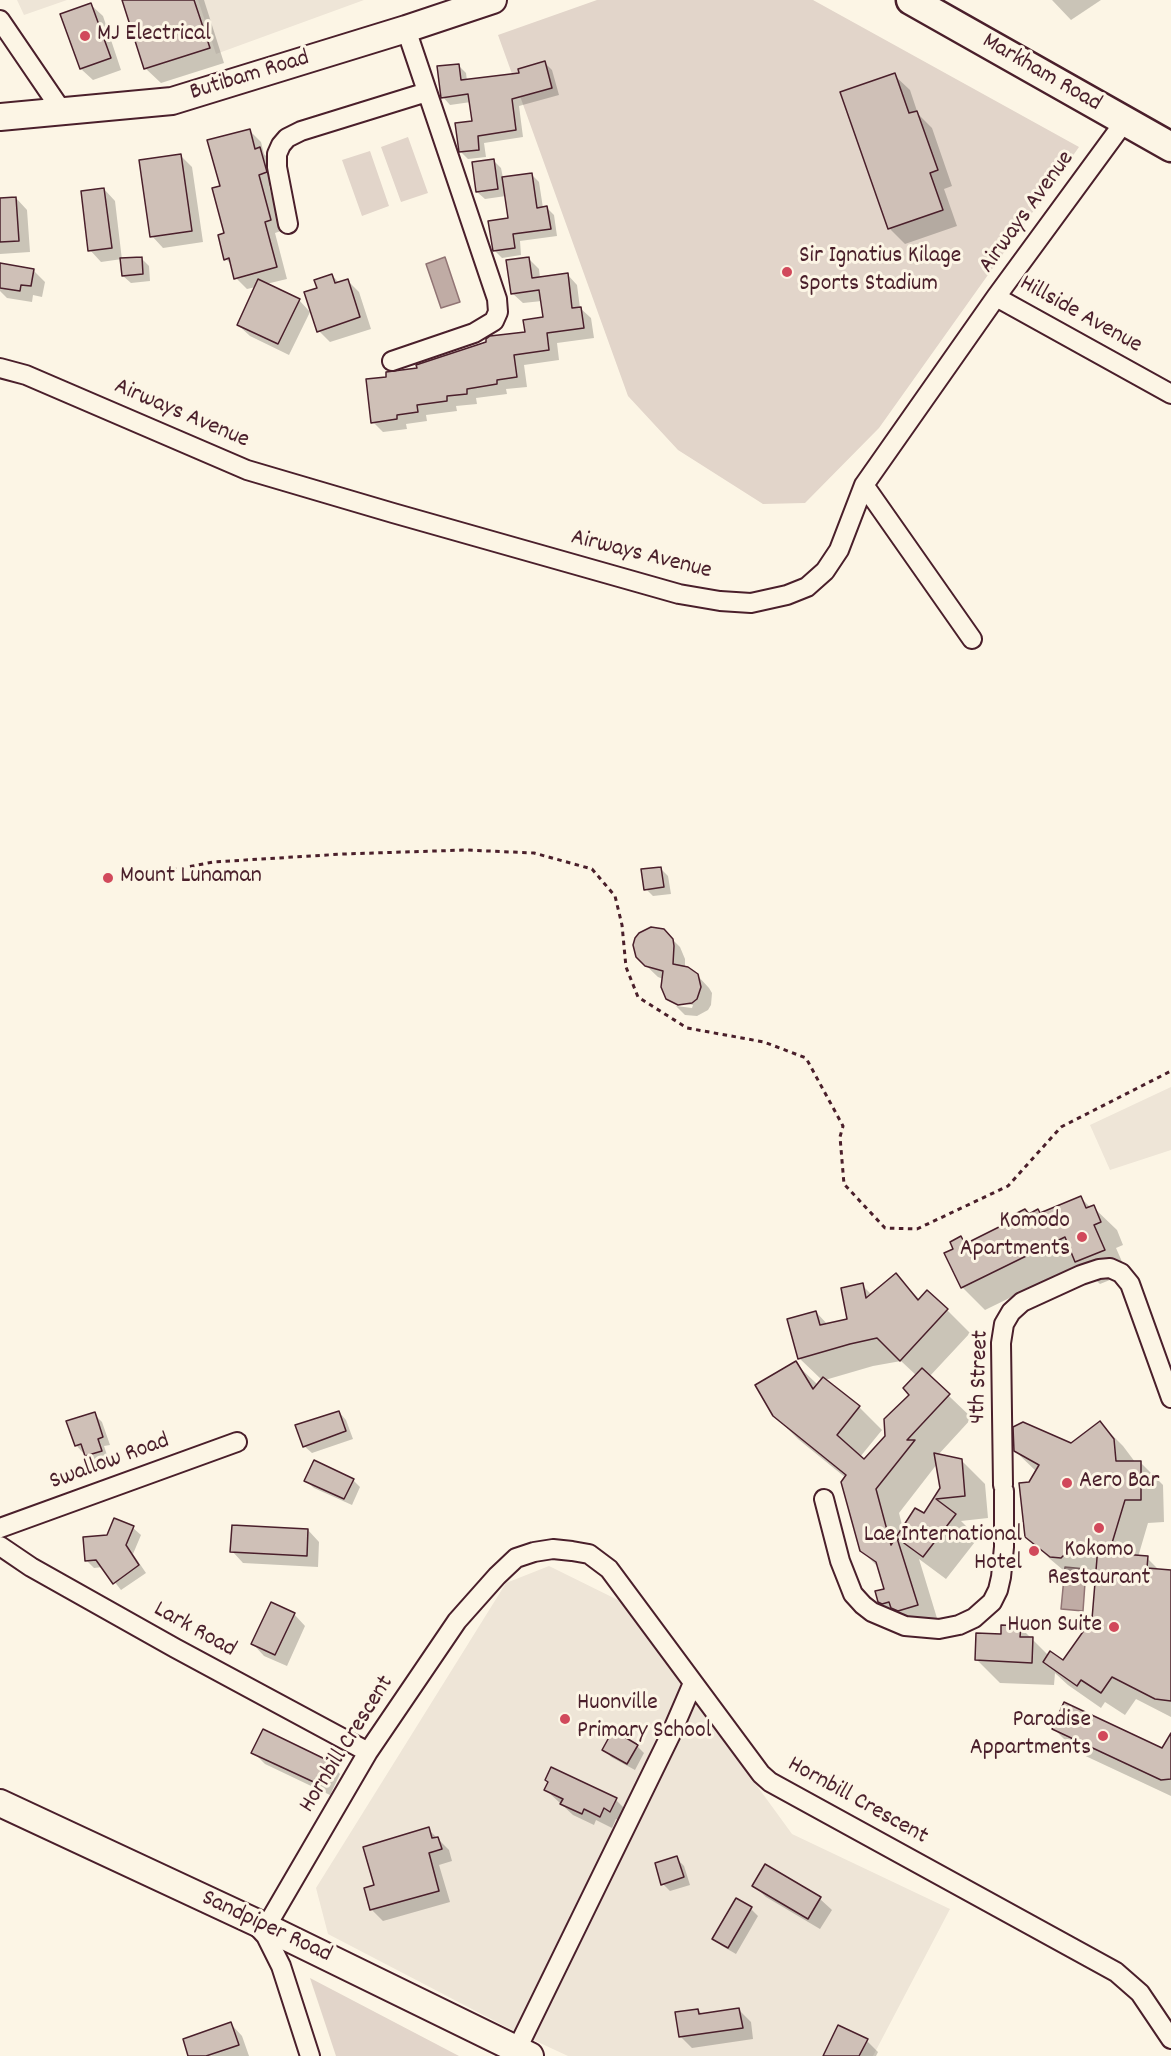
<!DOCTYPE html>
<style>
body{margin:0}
canvas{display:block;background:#fcf5e5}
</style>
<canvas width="1171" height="2056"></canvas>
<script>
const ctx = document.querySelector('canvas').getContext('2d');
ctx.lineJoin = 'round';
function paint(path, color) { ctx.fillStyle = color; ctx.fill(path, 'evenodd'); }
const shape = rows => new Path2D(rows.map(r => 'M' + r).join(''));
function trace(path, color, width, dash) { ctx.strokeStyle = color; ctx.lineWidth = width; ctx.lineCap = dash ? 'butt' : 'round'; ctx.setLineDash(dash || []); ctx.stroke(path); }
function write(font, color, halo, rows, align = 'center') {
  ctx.font = font + ' Dekko,sans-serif'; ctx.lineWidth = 6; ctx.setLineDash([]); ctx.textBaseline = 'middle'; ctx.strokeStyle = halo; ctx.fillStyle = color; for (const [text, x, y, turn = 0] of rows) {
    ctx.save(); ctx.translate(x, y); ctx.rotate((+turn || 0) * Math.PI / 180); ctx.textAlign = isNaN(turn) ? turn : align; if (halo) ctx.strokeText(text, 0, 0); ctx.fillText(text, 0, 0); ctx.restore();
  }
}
const built = shape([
 [17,0,67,0,24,15],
 [198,0,364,0,216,54],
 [1171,1087,1171,1150,1110,1170,1090,1125],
 [549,1566,624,1603,792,1834,950,1909,873,2056,568,2056,514,2031,328,1934,316,1888,506,1583]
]);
const green = shape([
 [597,0,813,0,1079,147,879,428,805,503,763,504,678,450,628,396,498,35],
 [408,137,428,193,401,202,381,147],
 [370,151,389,206,362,216,342,160],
 [310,1978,459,2056,336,2056]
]);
const water = shape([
 [445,257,460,302,441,308,426,264,445,257],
 [1065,1567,1086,1569,1083,1611,1061,1609,1065,1567]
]);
const shadow = shape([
 [124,0,204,0,224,63,161,83,145,68],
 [1052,0,1101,0,1071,20],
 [91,5,103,16,121,70,93,80,81,69],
 [545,63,552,70,559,95,519,106,523,137,484,143,486,157,468,159,461,152,474,122,471,102,450,105,443,97,458,65,466,73,467,81,521,74],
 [894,75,910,90,918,114,932,128,952,186,944,189,957,226,905,244,889,228],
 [249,130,261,142,264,154,271,161,277,184,269,186,281,231,275,233,287,279,266,284,299,300,310,312,289,355,250,336,238,325,256,287,247,289,236,278,233,266,226,259,226,234,222,187],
 [180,155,192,167,203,242,163,248,152,236],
 [494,161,501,168,503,178,531,174,539,182,543,208,547,208,554,215,557,236,520,241,521,255,502,258,494,250,510,219,506,196,485,199,477,192],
 [104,189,115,201,122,260,141,258,149,266,150,281,131,283,123,276,122,259,101,262,90,250],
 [16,198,27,210,30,252,0,254,0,199],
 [529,259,539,269,540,278,567,274,577,285,580,308,591,318,594,338,557,343,559,360,524,365,527,387,506,389,507,394,476,398,477,404,456,406,457,411,426,415,427,421,406,424,407,429,383,432,373,422,388,378,527,333,545,318,542,301,523,303,512,293],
 [0,265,33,270,45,282,42,297,33,295,32,302,7,298,0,291],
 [332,275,339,283,347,280,359,292,371,329,330,342,319,331,319,289],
 [660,868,668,876,671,894,653,896,646,889],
 [668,935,680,947,685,959,685,967,697,975,709,988,712,993,711,1005,708,1010,697,1016,685,1015,676,1006,692,1008,693,1005,673,1002,664,993,663,979,658,977,637,957],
 [1080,1197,1091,1208,1093,1207,1117,1230,1123,1245,1116,1248,1127,1273,1100,1284,1079,1264,985,1310,962,1287,955,1249,960,1238,967,1245,1029,1215,1041,1214],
 [896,1275,920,1300,947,1310,970,1333,929,1377,972,1418,938,1455,961,1460,985,1484,988,1518,961,1521,978,1538,946,1579,919,1559,940,1628,903,1625,879,1602,886,1590,879,1568,861,1550,846,1478,798,1439,774,1415,795,1363,818,1385,822,1380,799,1358,816,1312,828,1325,849,1320,862,1285,872,1295],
 [901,1361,917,1376,912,1395,886,1436,865,1461,860,1457,882,1430,859,1407,825,1380,873,1366],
 [937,1464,941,1488,924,1515,903,1529,899,1513],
 [339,1412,346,1420,353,1439,312,1453,304,1446],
 [94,1414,102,1422,110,1445,104,1446,108,1458,94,1463,85,1452,83,1453,76,1445],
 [1100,1423,1123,1446,1135,1462,1140,1462,1163,1485,1164,1522,1148,1523,1138,1557,1147,1558,1160,1571,1171,1572,1171,1717,1136,1699,1125,1715,1105,1702,1101,1708,1068,1685,1055,1673,1054,1685,1000,1683,977,1660,1002,1635,1020,1627,1049,1656,1064,1662,1094,1619,1098,1568,1085,1581,1075,1580,1050,1559,1027,1536,1030,1484,1037,1472,1015,1451,1071,1445],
 [353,1480,360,1487,352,1505,314,1488,306,1481],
 [115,1520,133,1528,141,1535,133,1554,146,1573,121,1590,103,1567,94,1568,86,1560,108,1537],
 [308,1530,319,1542,318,1567,243,1563,232,1551],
 [294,1614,305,1626,287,1666,264,1656,253,1644],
 [1053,1728,1163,1750,1171,1746,1171,1796,1077,1752],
 [637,1746,644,1753,635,1770,611,1757,604,1749],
 [253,1752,328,1762,340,1774,330,1795,265,1764],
 [546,1790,616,1800,627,1811,622,1822,616,1819,612,1828,596,1820,594,1825,573,1815],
 [428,1829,449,1850,452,1861,439,1865,450,1902,383,1921,372,1910,366,1889,376,1886],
 [676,1858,684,1866,690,1885,670,1891,663,1884],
 [766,1866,820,1899,832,1910,820,1929,766,1897,754,1886],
 [751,1909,758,1916,736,1954,722,1946,714,1939],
 [698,2010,703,2015,739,2010,751,2022,753,2039,692,2048,680,2036],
 [231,2024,242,2036,249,2056,190,2056],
 [867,2041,878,2052,876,2056,825,2056]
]);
const building = shape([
 [122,0,194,0,210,48,144,69,122,0],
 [91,3,111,58,80,69,60,14,91,3],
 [545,61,552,88,512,99,516,130,478,136,479,150,459,152,455,123,472,121,468,94,441,98,437,66,459,64,461,80,519,73,518,69,545,61],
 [895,73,909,113,917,111,938,170,930,173,943,210,888,229,840,92,895,73],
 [250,129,255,149,260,147,267,172,259,175,271,220,265,222,277,267,234,279,229,258,224,260,218,235,224,233,212,188,220,186,207,140,250,129],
 [181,154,192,231,150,237,139,160,181,154],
 [494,159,498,189,476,192,472,162,494,159],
 [532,173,537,208,547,206,551,229,513,234,515,248,493,251,488,221,508,218,502,177,532,173],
 [104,188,112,248,88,251,81,191,104,188],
 [16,197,19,241,0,242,0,198,16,197],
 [142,257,143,274,122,276,120,258,142,257],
 [529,257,532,278,568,273,572,308,581,307,584,328,547,333,549,350,514,355,517,377,497,380,497,384,467,389,467,394,447,396,447,401,417,405,418,412,397,415,397,419,371,423,366,379,386,377,386,372,417,368,416,365,486,342,486,339,490,336,525,332,523,320,543,317,539,290,511,294,506,260,529,257],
 [0,263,34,269,31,286,21,285,20,291,0,288,0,263],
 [332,274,335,283,348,279,360,317,317,332,304,292,317,288,314,280,332,274],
 [258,279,300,299,278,344,237,325,258,279],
 [661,867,664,887,644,890,641,869,661,867],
 [651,927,664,929,673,939,674,946,673,964,688,967,698,974,701,987,697,999,692,1003,678,1005,666,999,661,987,663,971,645,966,636,957,633,945,635,938,639,933,651,927],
 [1081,1196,1086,1208,1094,1205,1101,1222,1094,1225,1105,1250,1075,1262,1065,1237,961,1288,944,1253,953,1249,950,1242,961,1236,965,1244,1015,1219,1013,1215,1025,1209,1029,1214,1038,1209,1040,1213,1081,1196],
 [896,1273,918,1300,927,1290,948,1309,900,1361,877,1338,850,1344,798,1359,787,1319,816,1311,820,1325,847,1319,841,1288,863,1283,866,1298,896,1273],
 [796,1361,813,1389,823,1377,860,1406,837,1435,864,1459,885,1436,884,1419,909,1395,903,1388,922,1368,950,1394,907,1440,915,1440,876,1489,891,1545,915,1508,924,1513,940,1488,934,1453,962,1459,965,1496,936,1499,956,1514,923,1557,897,1538,918,1605,898,1611,891,1608,889,1602,882,1604,878,1602,875,1591,884,1589,876,1562,860,1551,841,1482,846,1475,773,1416,755,1385,796,1361],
 [339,1411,346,1431,303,1447,295,1425,339,1411],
 [95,1412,103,1437,98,1439,102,1451,85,1456,81,1444,75,1446,66,1421,95,1412],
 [1100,1421,1114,1439,1116,1461,1141,1461,1141,1500,1125,1500,1109,1553,1148,1556,1147,1568,1171,1570,1171,1701,1155,1699,1112,1677,1101,1693,1081,1680,1077,1686,1043,1662,1050,1651,1063,1660,1092,1619,1098,1546,1073,1546,1061,1558,1050,1557,1025,1537,1019,1483,1029,1482,1039,1465,1014,1451,1013,1427,1023,1422,1071,1443,1100,1421],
 [314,1460,354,1479,344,1499,304,1481,314,1460],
 [114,1518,134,1526,126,1545,139,1565,113,1584,96,1560,85,1561,83,1537,107,1535,114,1518],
 [232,1525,308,1529,307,1556,230,1552,232,1525],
 [271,1602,295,1613,275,1655,251,1644,271,1602],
 [1001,1625,1021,1626,1020,1637,1033,1637,1032,1663,975,1660,976,1633,1001,1634,1001,1625],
 [1064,1702,1162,1748,1171,1733,1171,1779,1161,1780,1052,1729,1064,1702],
 [263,1729,329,1761,318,1784,251,1753,263,1729],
 [613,1730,638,1745,627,1764,602,1750,613,1730],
 [551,1767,617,1798,610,1812,604,1808,600,1817,584,1809,582,1814,560,1804,563,1799,544,1790,548,1782,545,1780,551,1767],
 [429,1827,432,1838,438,1837,442,1849,429,1853,439,1891,370,1910,364,1888,374,1885,363,1847,429,1827],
 [677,1856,684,1877,661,1885,655,1863,677,1856],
 [765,1864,821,1897,808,1919,752,1886,765,1864],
 [736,1898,752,1907,728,1948,712,1939,736,1898],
 [739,2008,743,2028,679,2037,675,2012,698,2009,699,2014,739,2008],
 [231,2022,239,2045,206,2056,188,2056,183,2039,231,2022],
 [838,2025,868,2039,859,2056,823,2056,838,2025]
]);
const path = shape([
 [137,877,213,862,343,854,466,850,534,853,592,869,615,896,622,925,626,967,638,997,687,1028,764,1042,806,1058,843,1126,840,1137,844,1184,885,1228,917,1229,1008,1186,1061,1127,1171,1071]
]);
const street = shape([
 [0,20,62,111],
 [288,224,277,167,277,154,281,145,287,138,301,131,427,92],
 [996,297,1171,394],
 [392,361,474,333,494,321,498,312,497,299,406,29],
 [0,368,26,375,247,470,393,513,679,594,720,601,751,603,787,595,807,587,825,571,839,550,864,485,996,297,1125,121],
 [864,485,972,639],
 [1003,1485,1001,1343,1004,1324,1011,1312,1022,1302,1081,1275,1099,1269,1110,1268,1121,1273,1130,1284,1171,1398],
 [824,1499,840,1561,853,1594,863,1605,872,1612,905,1626,939,1629,959,1625,974,1618,992,1602,998,1590,1001,1577,1004,1547,1004,1491],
 [0,1528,237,1442],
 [0,1546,31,1567,175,1648,368,1752],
 [254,1923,266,1936,281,1966,310,2056],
 [266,1927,368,1752,457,1621,497,1576,516,1558,534,1552,553,1549,572,1551,589,1554,609,1569,761,1774,770,1782,1116,1972,1140,1993,1171,2039],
 [517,2049,671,1734,693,1683]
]);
const secondary = shape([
 [0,117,172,101,406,29,493,0],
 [0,1803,266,1927,530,2056]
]);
const primary = shape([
 [911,0,1171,147]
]);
const markers = [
 [85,36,6,"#d1495b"],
 [787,272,6,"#d1495b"],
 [108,878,6,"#d1495b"],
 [1082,1237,6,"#d1495b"],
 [1067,1483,6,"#d1495b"],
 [1099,1528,6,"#d1495b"],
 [1034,1551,6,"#d1495b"],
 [1114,1627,6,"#d1495b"],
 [565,1719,6,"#d1495b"],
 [1103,1736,6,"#d1495b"]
];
const poiNames = [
 ["MJ Electrical",97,36],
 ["Sir Ignatius Kilage",799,258],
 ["Sports Stadium",799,286],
 ["Mount Lunaman",120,878],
 ["Komodo",1070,1223,"right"],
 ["Apartments",1070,1251,"right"],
 ["Aero Bar",1079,1483],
 ["Lae International",1022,1537,"right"],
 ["Hotel",1022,1565,"right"],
 ["Kokomo",1099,1552,"center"],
 ["Restaurant",1099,1580,"center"],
 ["Huon Suite",1102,1627,"right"],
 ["Huonville",577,1705],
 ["Primary School",577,1733],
 ["Paradise",1091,1722,"right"],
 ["Appartments",1091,1750,"right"]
];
const streetNames = [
 ["Markham Road",1041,74,30],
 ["Butibam Road",250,77,-17],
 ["Airways Avenue",1028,213,-54],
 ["Hillside Avenue",1080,316,29],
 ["Airways Avenue",181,415,23],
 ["Airways Avenue",641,556,14],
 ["4th Street",981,1377,-88],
 ["Swallow Road",110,1463,-20],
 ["Lark Road",194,1631,29],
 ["Hornbill Crescent",348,1745,-58],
 ["Hornbill Crescent",857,1802,29],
 ["Sandpiper Road",266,1928,25]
];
paint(built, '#eee5d7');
paint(green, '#e2d5ca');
paint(water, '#c0aca5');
trace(water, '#917474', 1.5);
paint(shadow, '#0003');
paint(building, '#cfc0b7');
trace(building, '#4a1f2b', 1.5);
trace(street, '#4a1f2b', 22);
trace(secondary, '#4a1f2b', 30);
trace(primary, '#4a1f2b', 33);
trace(path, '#4a1f2b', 3, [4.5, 4.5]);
trace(street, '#fcf5e5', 18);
trace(secondary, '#fcf5e5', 26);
trace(primary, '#fcf5e5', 28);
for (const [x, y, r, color] of markers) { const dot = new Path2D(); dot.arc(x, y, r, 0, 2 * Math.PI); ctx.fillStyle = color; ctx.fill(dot); trace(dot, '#fcf5e5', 2); }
write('24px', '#4a1f2b', '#fcf5e5', poiNames, 'left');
write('24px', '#4a1f2b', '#fcf5e5', streetNames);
</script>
